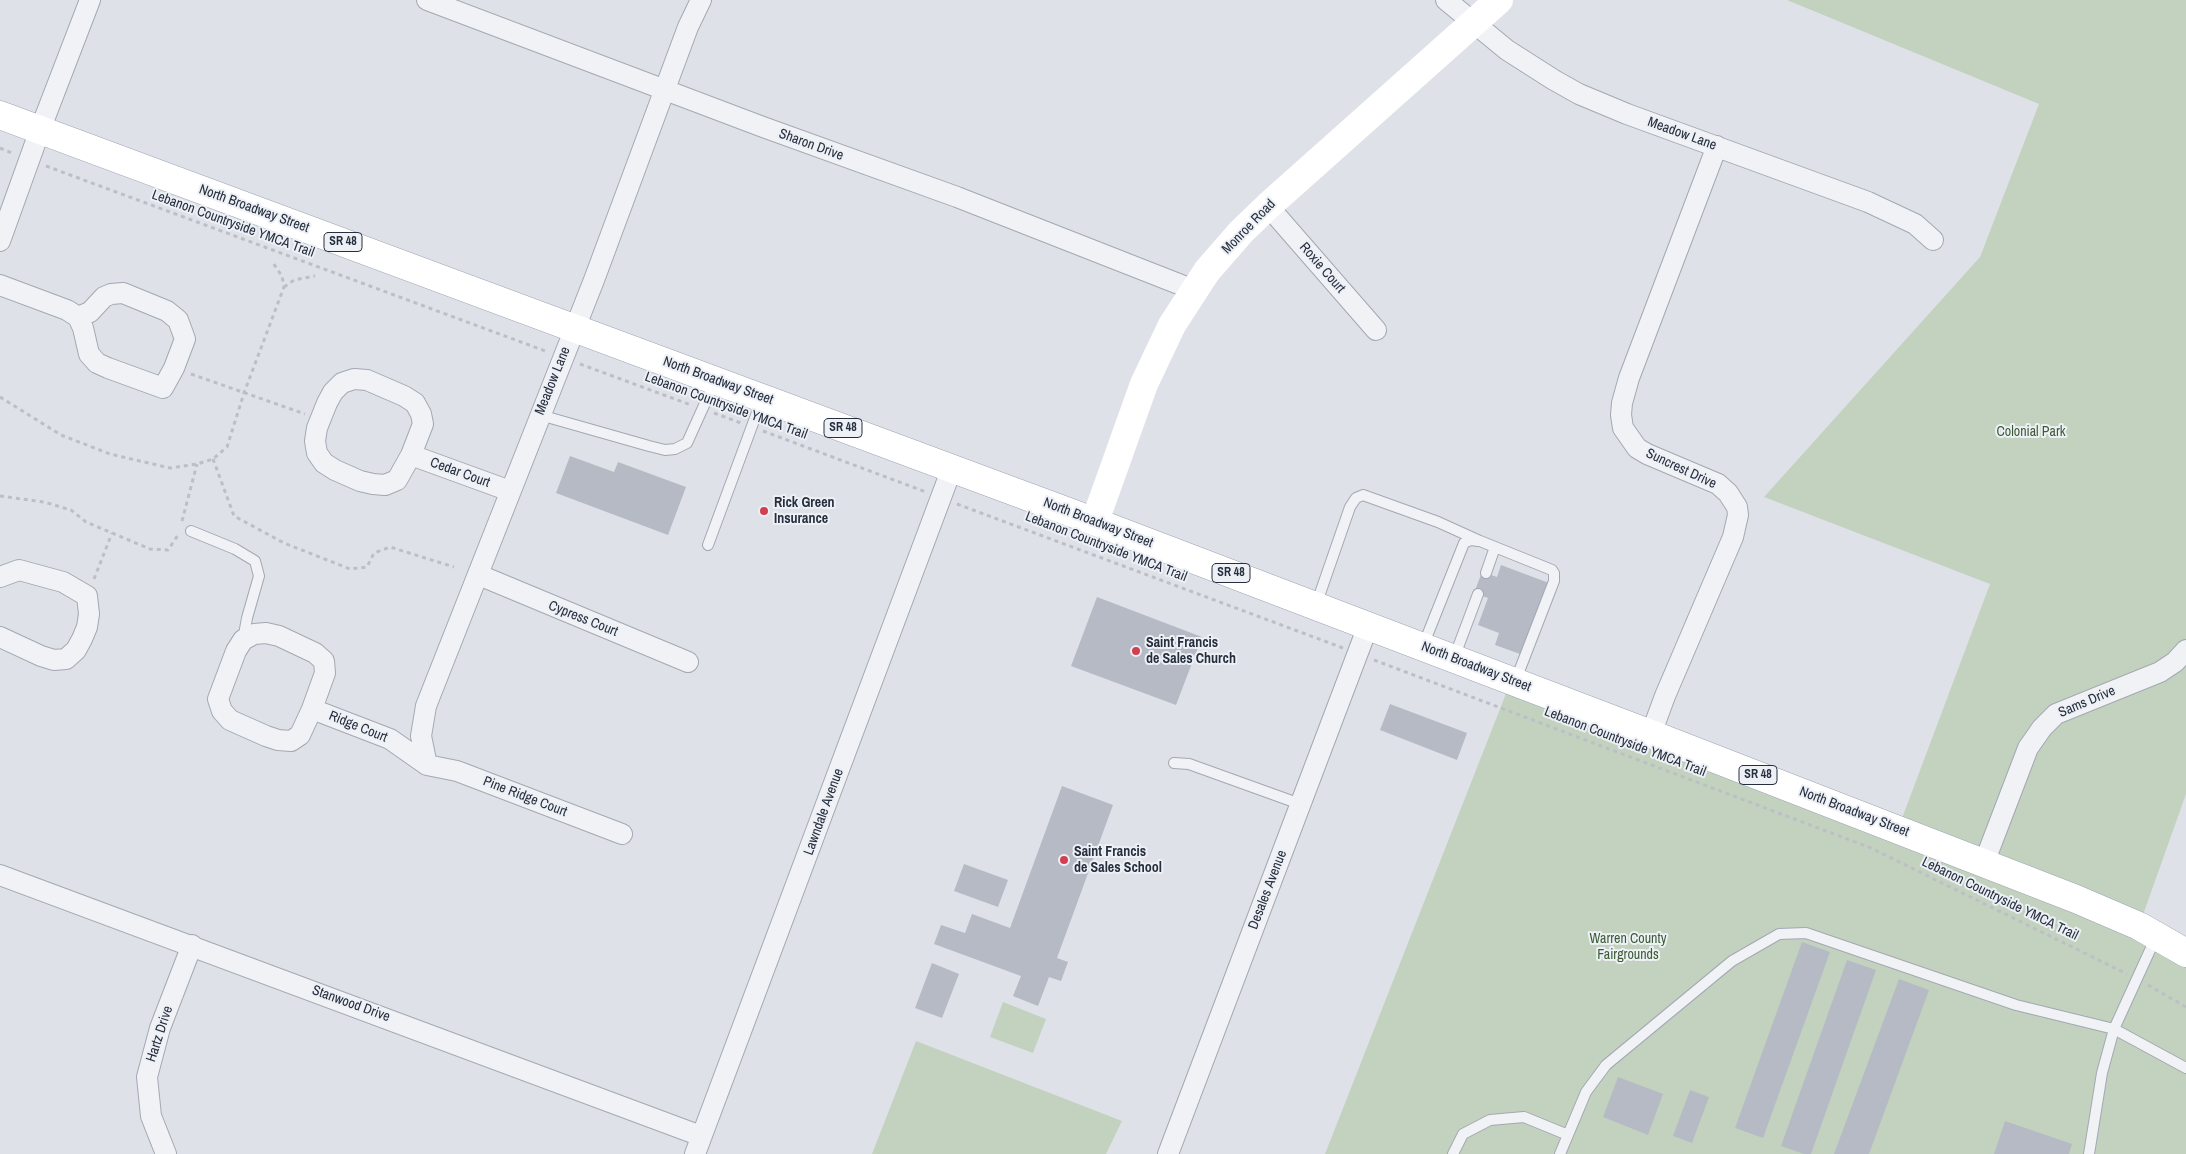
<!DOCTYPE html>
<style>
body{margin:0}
canvas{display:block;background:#dee1e8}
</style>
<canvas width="2186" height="1154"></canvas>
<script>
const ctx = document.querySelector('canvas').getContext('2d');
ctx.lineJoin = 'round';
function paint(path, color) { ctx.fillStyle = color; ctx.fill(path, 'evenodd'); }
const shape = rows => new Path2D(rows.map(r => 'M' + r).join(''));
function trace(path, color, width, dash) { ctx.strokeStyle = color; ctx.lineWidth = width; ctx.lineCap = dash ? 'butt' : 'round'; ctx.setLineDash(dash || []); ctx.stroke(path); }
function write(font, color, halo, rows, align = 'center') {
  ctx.font = font + ' "Archivo Narrow",sans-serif'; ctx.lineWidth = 4; ctx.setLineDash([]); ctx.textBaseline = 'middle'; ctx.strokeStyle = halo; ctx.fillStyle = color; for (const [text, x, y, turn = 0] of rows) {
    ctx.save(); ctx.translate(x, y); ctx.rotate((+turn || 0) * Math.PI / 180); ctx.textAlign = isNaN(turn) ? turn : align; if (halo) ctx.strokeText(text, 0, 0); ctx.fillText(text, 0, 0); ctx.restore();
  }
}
const green = shape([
 [1787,0,2186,0,2186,794,2139,926,2186,953,2186,1154,1325,1154,1511,681,1898,829,1990,584,1764,497,1980,257,2039,104],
 [1003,1002,1046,1019,1033,1053,990,1037],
 [916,1041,1122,1121,1106,1154,872,1154]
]);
const building = shape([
 [570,456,614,472,618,462,686,487,668,535,556,493],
 [1501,565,1549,583,1523,655,1495,645,1499,633,1478,625,1488,598,1474,593,1482,572,1497,577],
 [1097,597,1202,637,1176,705,1071,666],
 [1390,704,1467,733,1457,760,1380,730],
 [1062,786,1113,805,1057,958,1068,962,1061,981,1049,977,1038,1006,1013,996,1021,976,934,944,941,925,965,933,972,914,1010,928],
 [964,864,1008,880,998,907,954,891],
 [1802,942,1830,952,1763,1138,1735,1128],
 [1847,960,1876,970,1811,1154,1804,1154,1781,1146],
 [932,963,959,974,942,1018,915,1008],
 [1899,979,1929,990,1869,1154,1834,1154],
 [1618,1077,1663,1094,1648,1135,1603,1117],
 [1690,1090,1709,1097,1692,1143,1673,1136],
 [2005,1121,2072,1144,2069,1154,1994,1154]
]);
const path = shape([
 [0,148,14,154],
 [46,166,548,352],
 [284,287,294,280,315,276],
 [580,364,691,405],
 [191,374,305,414],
 [0,397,61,435,110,454,170,468,197,464,213,459,227,447,244,393,284,287,282,276,273,263],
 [714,413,741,423],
 [763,431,926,492],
 [213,459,234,516,284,543,350,569,367,567,374,553,390,547,454,567],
 [0,496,44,502,71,510,86,522,150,549,168,550,178,535],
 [957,504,1343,648],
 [182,521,197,464],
 [94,579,112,533],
 [1374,660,1871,848,2127,974],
 [2148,985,2186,1007]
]);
const lane = shape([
 [540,415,649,446,665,450,675,449,687,443,715,381],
 [191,531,235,549,255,561,259,576,247,618,243,640],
 [708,545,762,399],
 [1486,573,1495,547],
 [1316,605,1350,507,1356,498,1363,495,1438,522,1480,541,1552,570,1554,573,1554,581,1515,682],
 [1423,646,1464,543,1471,540,1478,541],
 [1454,658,1478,594],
 [1174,763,1189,764,1300,804],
 [1453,1154,1463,1134,1490,1120,1524,1117,1568,1135],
 [1560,1154,1586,1092,1606,1065,1732,961,1779,934,1806,933,2016,1005,2114,1029,2186,1068],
 [2089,1154,2102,1073,2114,1029,2156,937]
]);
const street = shape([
 [427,0,763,127,957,197,1194,290],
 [1446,0,1507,50,1554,80,1579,94,1627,114,1868,202,1915,224,1933,240],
 [1268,206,1376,330],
 [0,241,40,130,90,0],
 [0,285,67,310,78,317,83,328,89,354,97,363,108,368,163,388,174,368,185,339,178,320,167,311,123,293,111,294,104,297,90,312,78,317],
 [411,455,397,480,385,485,373,484,360,481,335,470,324,463,317,453,315,441,317,428,327,403,333,392,342,383,354,379,367,380,404,396,415,403,421,414,423,424,411,455,510,491],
 [479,575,688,662],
 [0,577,19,570,63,582,87,596,89,614,87,627,82,639,76,650,66,659,54,660,41,656,0,637],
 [312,709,300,735,291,741,278,740,266,736,230,720,222,711,218,699,236,651,243,640,254,634,266,633,279,636,315,653,324,661,325,673,312,709,390,739,427,765,457,771,622,834],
 [1651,734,1665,696,1733,537,1738,515,1737,507,1728,493,1718,484,1647,454,1637,448,1623,428,1621,415,1622,403,1629,378,1717,146],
 [427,765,421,736,426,706,594,280,688,27,701,0],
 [1984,863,2028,748,2042,728,2056,714,2160,672,2175,662,2186,650],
 [0,875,701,1136],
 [166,1154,151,1116,147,1077,160,1028,192,945],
 [695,1154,952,468],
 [1168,1154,1368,626]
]);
const secondary = shape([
 [1095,521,1144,384,1172,325,1207,271,1241,232,1268,206,1499,0]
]);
const primary = shape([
 [0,115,1077,515,1651,734,2076,899,2139,926,2186,953]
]);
const markers = [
 [764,511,5,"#d13f50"],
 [1136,651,5,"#d13f50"],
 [1064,860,5,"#d13f50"]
];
const shields = [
 [343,242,38],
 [843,428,38],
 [1231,573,38],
 [1758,775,38]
];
const shieldNames = [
 ["SR 48",343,242],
 ["SR 48",843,428],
 ["SR 48",1231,573],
 ["SR 48",1758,775]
];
const streetNames = [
 ["Meadow Lane",1682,134,20],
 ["Sharon Drive",811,145,20],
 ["North Broadway Street",254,209,20],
 ["Lebanon Countryside YMCA Trail",233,224,20],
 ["Monroe Road",1249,227,-46],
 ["Roxie Court",1322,268,49],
 ["Meadow Lane",553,381,-68],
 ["North Broadway Street",718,381,20],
 ["Lebanon Countryside YMCA Trail",726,406,20],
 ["Suncrest Drive",1681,469,25],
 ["Cedar Court",460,473,20],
 ["North Broadway Street",1098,523,21],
 ["Lebanon Countryside YMCA Trail",1106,547,21],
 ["Cypress Court",583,619,22],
 ["North Broadway Street",1476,667,21],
 ["Sams Drive",2087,702,-23],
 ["Ridge Court",358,727,22],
 ["Lebanon Countryside YMCA Trail",1625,742,21],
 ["Pine Ridge Court",525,797,21],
 ["Lawndale Avenue",824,812,-70],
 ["North Broadway Street",1854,812,21],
 ["Desales Avenue",1268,890,-69],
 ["Lebanon Countryside YMCA Trail",2000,899,26],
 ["Stanwood Drive",351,1004,20],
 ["Hartz Drive",160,1034,-72]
];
const parkNames = [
 ["Colonial Park",2031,432],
 ["Warren County",1628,939],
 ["Fairgrounds",1628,955]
];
const poiNames = [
 ["Rick Green",774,503],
 ["Insurance",774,519],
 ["Saint Francis",1146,643],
 ["de Sales Church",1146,659],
 ["Saint Francis",1074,852],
 ["de Sales School",1074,868]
];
paint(green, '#c3d2bf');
paint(building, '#b5bac5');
trace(lane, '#a3a8b2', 12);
trace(street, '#a3a8b2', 22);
trace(primary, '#9da5b4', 29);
trace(path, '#bcbfc6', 3, [4, 4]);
trace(lane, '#f0f2f6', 10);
trace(street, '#f0f2f6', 20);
trace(secondary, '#fff', 28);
trace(primary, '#fff', 28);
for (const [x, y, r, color] of markers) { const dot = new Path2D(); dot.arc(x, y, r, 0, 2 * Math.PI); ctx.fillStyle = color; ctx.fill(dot); trace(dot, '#edf0f5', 2); }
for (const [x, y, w] of shields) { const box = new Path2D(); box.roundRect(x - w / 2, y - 9.5, w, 19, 4); ctx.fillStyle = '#edf0f5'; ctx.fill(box); trace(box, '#272f3f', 1); }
write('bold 12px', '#272f3f', null, shieldNames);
write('14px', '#272f3f', '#edf0f5', streetNames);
write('14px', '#3a5b34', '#edf0f5', parkNames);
write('bold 14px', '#272f3f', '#edf0f5', poiNames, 'left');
</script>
